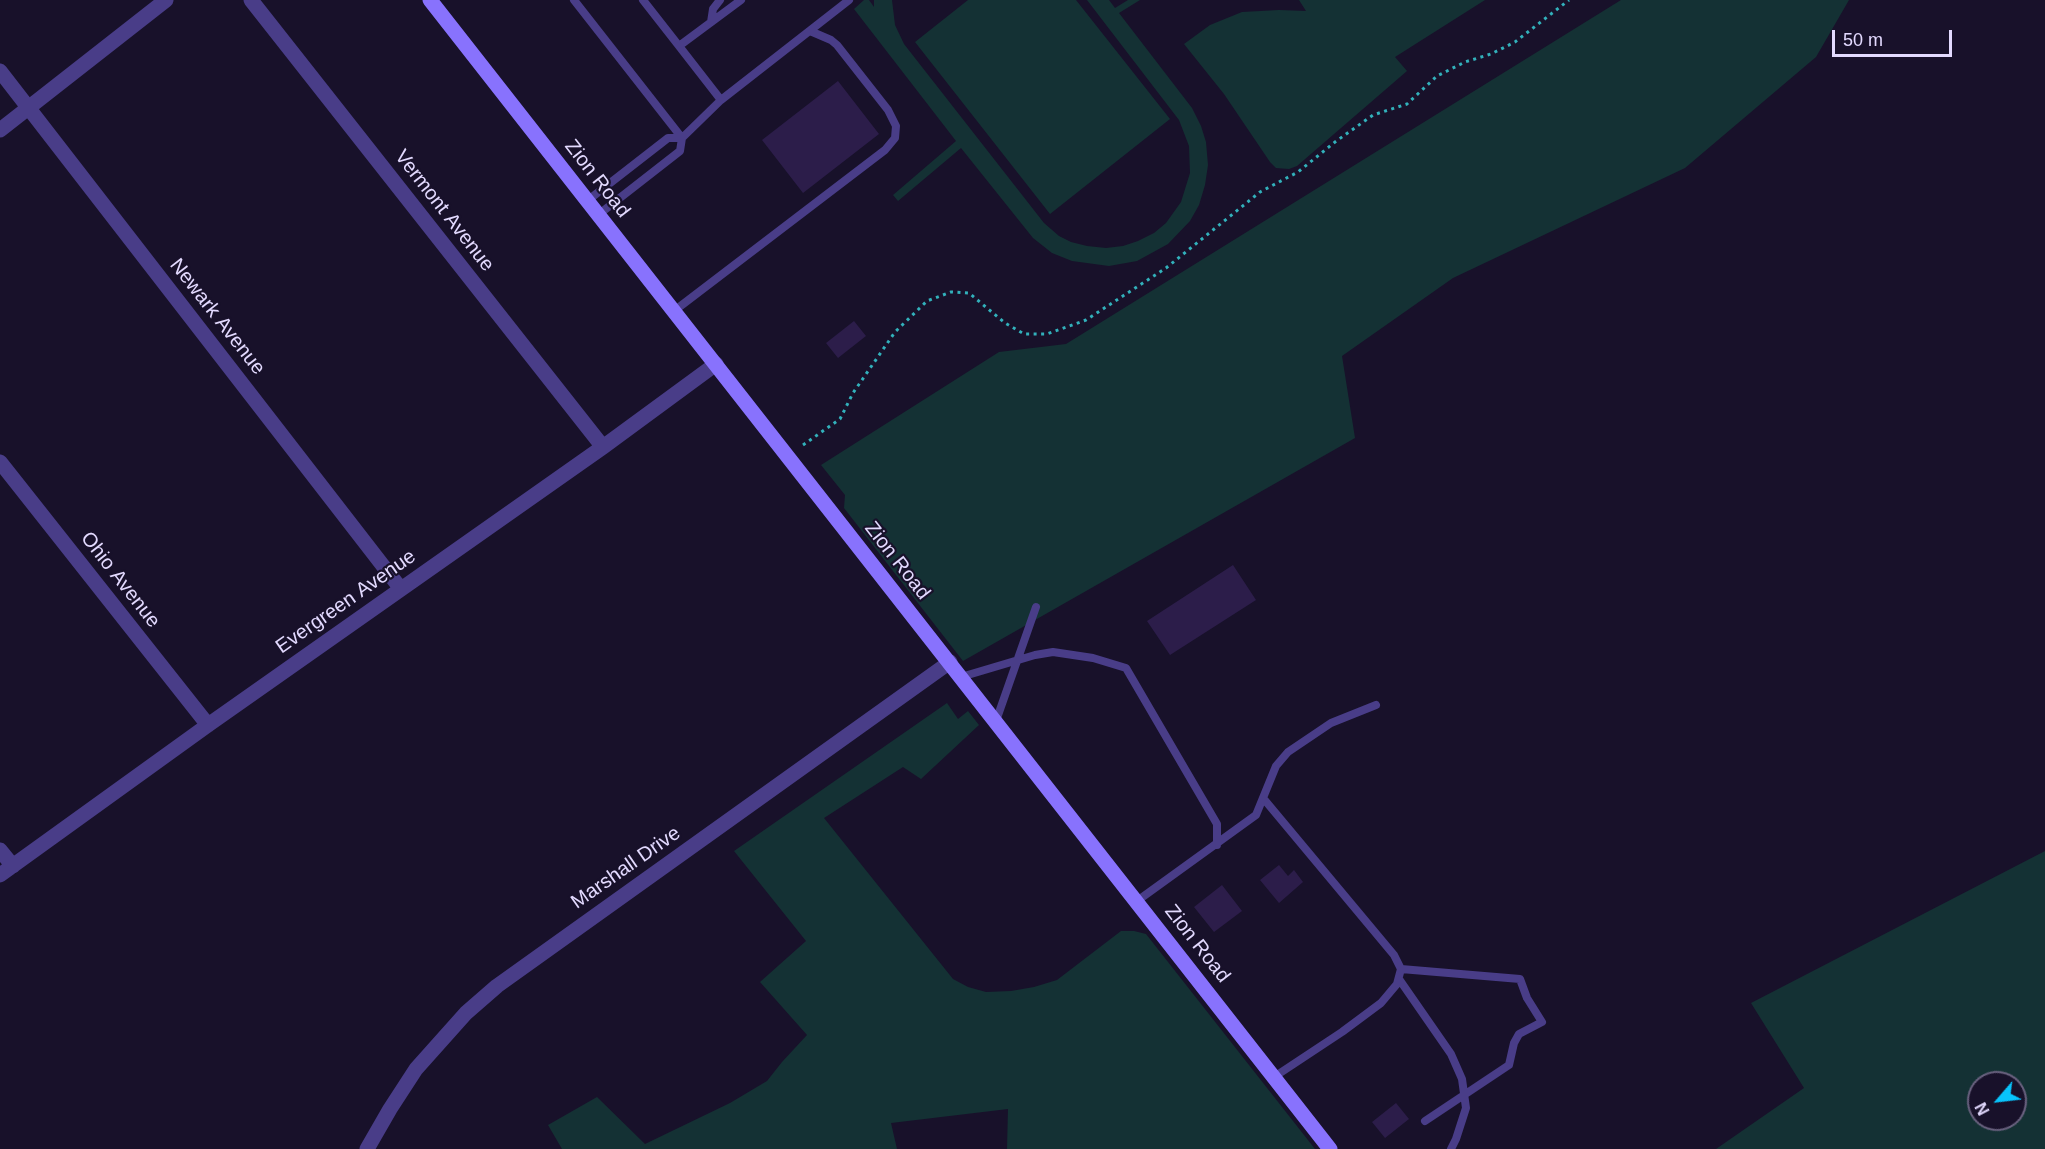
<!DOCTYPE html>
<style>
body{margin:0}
#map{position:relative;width:2045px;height:1149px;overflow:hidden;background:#18112a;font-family:Arial,sans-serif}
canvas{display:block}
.north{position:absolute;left:1967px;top:1071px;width:60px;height:60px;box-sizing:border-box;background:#18112a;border:2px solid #69617f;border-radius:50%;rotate:242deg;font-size:16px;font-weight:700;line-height:24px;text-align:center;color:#e3daff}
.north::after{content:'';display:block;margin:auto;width:21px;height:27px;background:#08c4fc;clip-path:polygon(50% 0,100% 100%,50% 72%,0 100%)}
.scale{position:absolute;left:1832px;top:30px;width:120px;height:27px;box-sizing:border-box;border:3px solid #e3daff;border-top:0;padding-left:8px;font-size:18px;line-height:21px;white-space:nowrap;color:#e3daff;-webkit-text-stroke:4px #18112a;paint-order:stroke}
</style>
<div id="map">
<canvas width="2045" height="1149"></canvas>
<div class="north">N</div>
<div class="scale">50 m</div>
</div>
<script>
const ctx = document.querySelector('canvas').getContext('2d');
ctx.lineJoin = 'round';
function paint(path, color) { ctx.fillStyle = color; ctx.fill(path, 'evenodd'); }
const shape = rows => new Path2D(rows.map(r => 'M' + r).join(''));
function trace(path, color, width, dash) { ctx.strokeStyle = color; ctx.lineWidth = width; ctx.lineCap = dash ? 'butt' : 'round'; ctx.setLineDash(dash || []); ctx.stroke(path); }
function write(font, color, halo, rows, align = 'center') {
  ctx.font = font + ' Arial,sans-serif'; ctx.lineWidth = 4.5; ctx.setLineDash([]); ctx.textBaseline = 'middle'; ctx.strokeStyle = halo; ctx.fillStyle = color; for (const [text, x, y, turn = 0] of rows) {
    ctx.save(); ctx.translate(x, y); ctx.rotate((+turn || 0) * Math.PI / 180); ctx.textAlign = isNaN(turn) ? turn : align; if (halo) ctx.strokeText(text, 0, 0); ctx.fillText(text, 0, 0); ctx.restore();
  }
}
const green = shape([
 [864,0,869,0,874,7,874,0,892,0,895,25,904,44,1044,223,1059,236,1071,242,1087,246,1106,248,1123,246,1138,241,1154,233,1166,223,1181,202,1190,173,1189,146,1179,120,1087,0,1109,0,1115,8,1128,0,1140,0,1119,13,1192,108,1201,126,1206,142,1208,165,1205,185,1199,205,1190,221,1168,244,1137,261,1109,266,1072,261,1052,253,1033,238,961,148,898,201,893,195,956,141,854,9],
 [968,0,1076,0,1170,119,1050,214,915,42],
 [1299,0,1485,0,1395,57,1407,71,1297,166,1289,169,1276,168,1270,162,1224,94,1184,44,1210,25,1242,12,1279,10,1306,11],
 [1621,0,1849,0,1816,57,1685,168,1453,278,1342,356,1355,438,963,661,844,508,845,495,821,465,999,352,1066,344],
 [947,703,958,719,968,711,979,725,921,779,903,767,824,818,953,979,968,987,986,992,1011,991,1034,987,1057,980,1121,931,1134,931,1146,934,1315,1149,1007,1149,1008,1109,891,1123,897,1149,562,1149,548,1125,597,1097,645,1144,730,1103,767,1081,782,1062,807,1035,760,982,806,941,734,851],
 [2045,851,2045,1149,1716,1149,1804,1088,1751,1003],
 [1979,1083,2015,1083,2015,1119,1979,1119]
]);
const building = shape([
 [838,81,879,134,803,193,762,140],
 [854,321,866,336,838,358,826,343],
 [1233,565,1256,600,1170,655,1147,621],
 [1279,865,1288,876,1294,870,1303,882,1279,903,1260,880],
 [1222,885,1242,911,1214,932,1194,907],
 [1396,1103,1409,1119,1385,1138,1372,1122]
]);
const path = shape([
 [803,445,840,419,853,393,895,332,927,301,951,292,969,293,1005,323,1024,334,1047,334,1086,320,1166,268,1260,192,1298,172,1335,142,1373,115,1407,104,1437,76,1465,62,1491,54,1515,42,1569,0]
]);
const lane = shape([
 [574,0,682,138],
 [643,0,679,46],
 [711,22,713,9,720,0],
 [721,100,679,46,741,0],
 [587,201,668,138,682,138],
 [598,215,680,151,682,138,721,100,849,0],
 [674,311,885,150,895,138,896,126,888,110,837,45,831,40,810,31],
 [961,677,1035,655,1053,652,1093,658,1126,668,1217,824,1217,845],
 [996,721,1036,607],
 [1263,798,1394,955,1401,969,1397,984,1381,1003,1342,1032,1274,1077],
 [1137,901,1256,815,1276,766,1288,752,1331,723,1376,705],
 [1401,969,1520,979,1527,998,1542,1022,1519,1034,1514,1043,1509,1065,1425,1121],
 [1399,979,1451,1054,1462,1079,1466,1108,1456,1139,1451,1149]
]);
const street = shape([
 [251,0,603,447],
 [0,71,401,589],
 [0,130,166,0],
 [0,462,208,725],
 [0,850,13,866],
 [0,875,208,725,603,447,716,364],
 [367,1149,390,1109,416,1069,466,1013,497,986,950,662]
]);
const secondary = shape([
 [430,0,1330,1149]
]);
const streetNames = [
 ["Zion Road",597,179,52],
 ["Vermont Avenue",444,211,52],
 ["Newark Avenue",217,317,52],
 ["Zion Road",897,561,52],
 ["Ohio Avenue",120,580,52],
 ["Evergreen Avenue",346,602,-35],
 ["Marshall Drive",626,868,-35],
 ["Zion Road",1197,944,52]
];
paint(green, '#143134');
paint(building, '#2c1d4a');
trace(path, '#32b1bb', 3, [3, 4.5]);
trace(lane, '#493d88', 8);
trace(street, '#493d88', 15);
trace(secondary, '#8872fd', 15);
write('20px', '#e3daff', '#18112a', streetNames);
</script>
